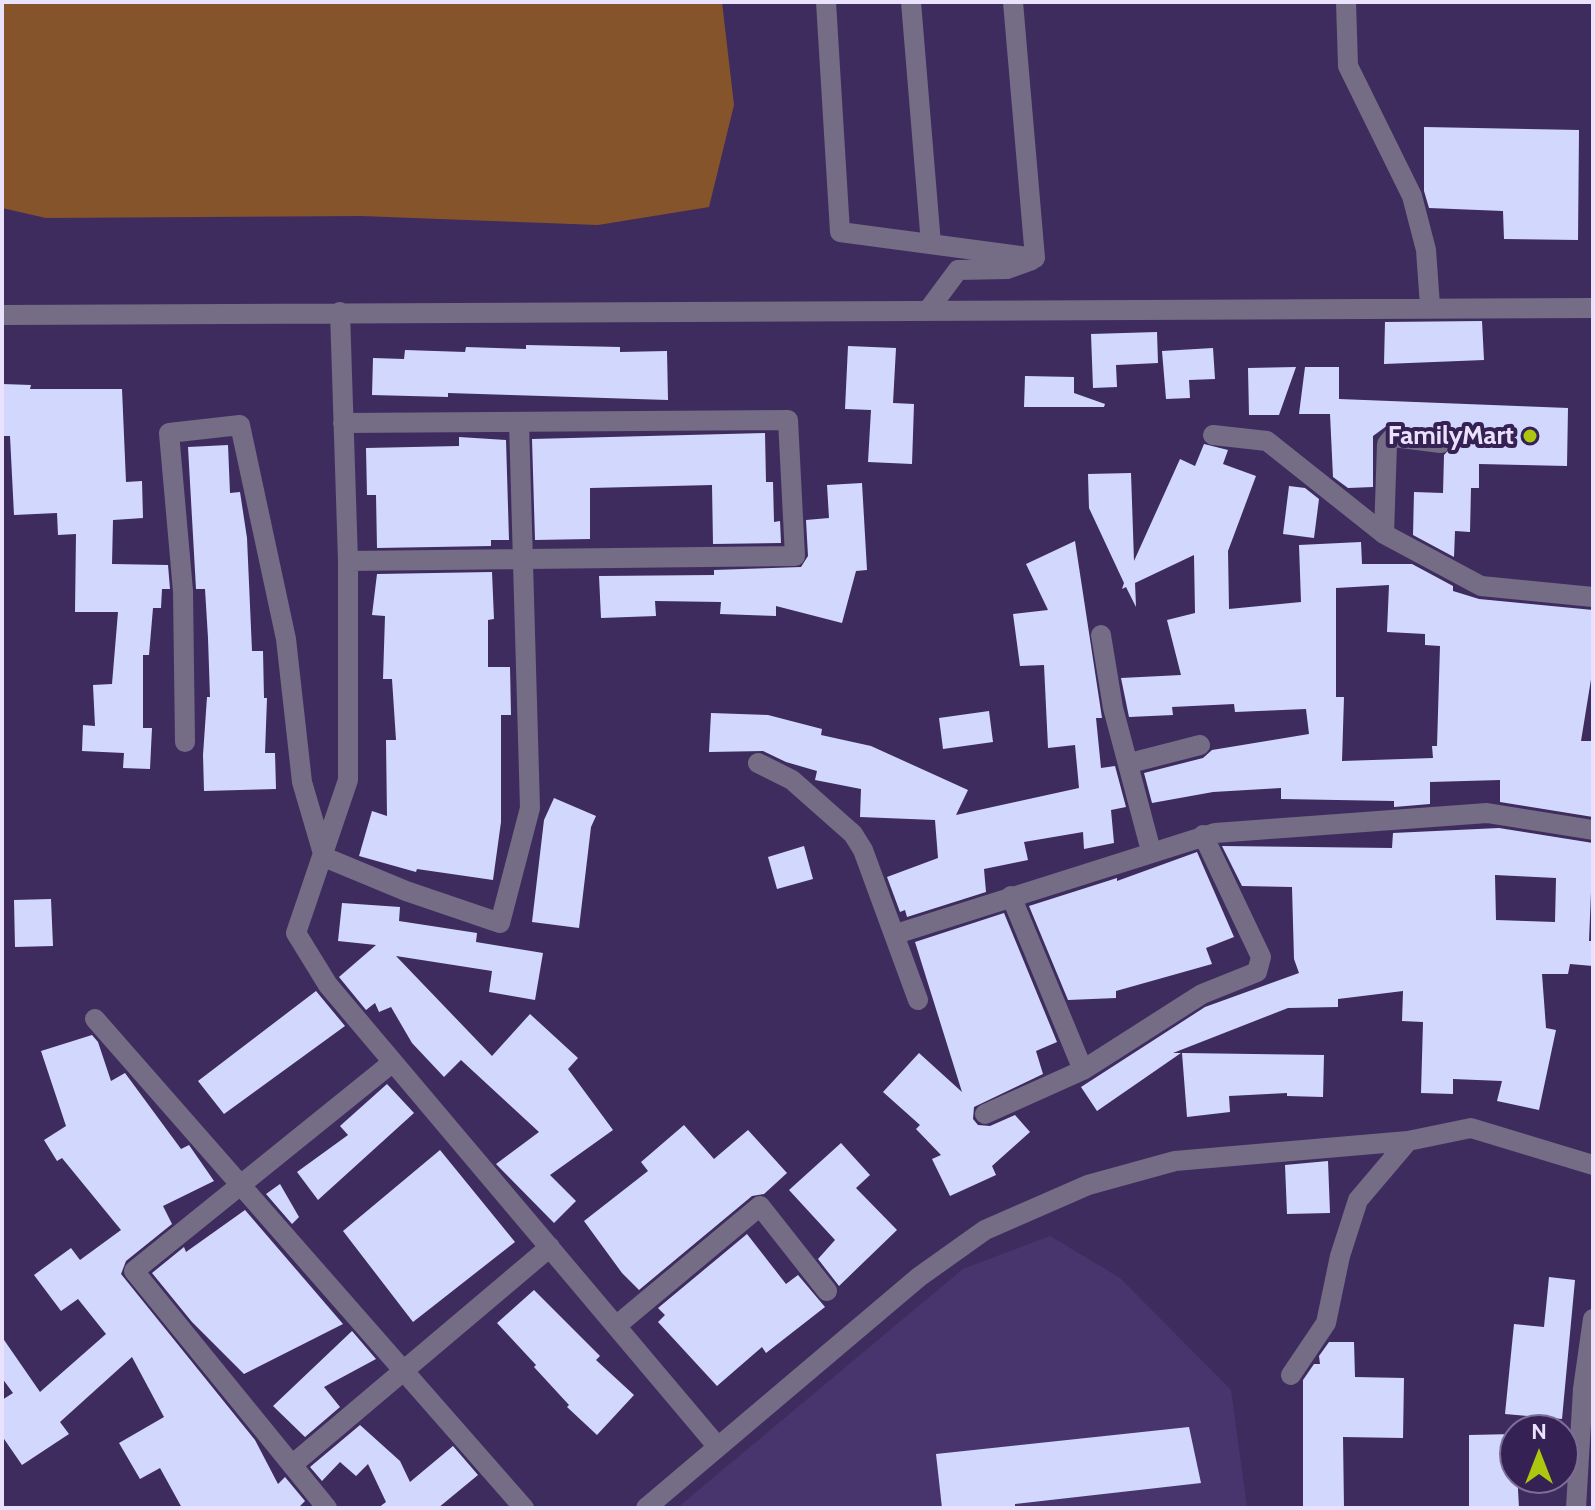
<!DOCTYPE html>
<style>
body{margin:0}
#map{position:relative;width:1595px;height:1510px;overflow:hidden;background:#3f2c5f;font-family:Cabin,sans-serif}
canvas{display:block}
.frame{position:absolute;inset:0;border:4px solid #eae2fc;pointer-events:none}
.north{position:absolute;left:1499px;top:1414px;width:80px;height:80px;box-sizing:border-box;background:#352153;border:2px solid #7d6e97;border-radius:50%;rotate:0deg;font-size:22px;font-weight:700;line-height:32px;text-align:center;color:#eae2fc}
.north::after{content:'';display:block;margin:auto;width:28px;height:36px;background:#adc610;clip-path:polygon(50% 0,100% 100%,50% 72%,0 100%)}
</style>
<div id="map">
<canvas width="1595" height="1510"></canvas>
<div class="frame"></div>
<div class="north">N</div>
</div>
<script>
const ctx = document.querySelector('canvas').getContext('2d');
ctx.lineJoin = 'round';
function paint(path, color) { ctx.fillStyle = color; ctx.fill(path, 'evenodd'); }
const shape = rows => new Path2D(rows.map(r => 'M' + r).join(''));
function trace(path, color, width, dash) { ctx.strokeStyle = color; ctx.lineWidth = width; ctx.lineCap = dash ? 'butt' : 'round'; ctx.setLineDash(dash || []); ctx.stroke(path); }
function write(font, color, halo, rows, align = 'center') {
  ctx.font = font + ' Cabin,sans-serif'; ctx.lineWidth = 8; ctx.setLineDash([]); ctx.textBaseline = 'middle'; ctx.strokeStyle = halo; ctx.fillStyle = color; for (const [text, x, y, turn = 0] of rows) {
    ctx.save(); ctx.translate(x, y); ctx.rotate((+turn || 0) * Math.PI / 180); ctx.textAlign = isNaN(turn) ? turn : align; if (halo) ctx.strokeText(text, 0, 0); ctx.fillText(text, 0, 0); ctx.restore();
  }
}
const built = shape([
 [1050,1236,1120,1278,1231,1390,1247,1508,677,1508,963,1269]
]);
const forest = shape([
 [2,2,722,2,734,105,709,207,598,225,361,216,46,218,2,208]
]);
const building = shape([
 [1424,127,1579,130,1578,240,1504,239,1503,211,1429,208,1424,191],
 [1482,321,1484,360,1384,364,1385,322],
 [1157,332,1158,363,1116,365,1117,387,1093,388,1091,334],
 [526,345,620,347,620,352,667,351,668,400,448,393,448,397,372,395,373,358,404,359,405,350,465,352,466,347,526,349],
 [848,346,896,348,893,403,914,404,912,464,868,462,871,410,845,409],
 [1213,348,1215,379,1189,380,1190,398,1166,399,1162,351],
 [1296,367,1279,415,1249,415,1248,368],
 [1305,367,1339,367,1339,399,1568,408,1567,466,1479,464,1479,488,1471,488,1470,532,1455,531,1454,557,1413,535,1414,492,1443,493,1444,455,1454,444,1449,433,1388,425,1373,436,1373,487,1348,488,1333,477,1330,414,1299,414],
 [1025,376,1074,377,1074,393,1105,404,1104,407,1024,407],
 [2,384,31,385,30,389,122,389,126,482,142,481,143,518,113,520,112,564,168,565,170,589,162,589,161,608,153,608,149,655,143,655,143,728,152,728,150,769,123,768,124,753,82,751,83,725,95,726,93,685,112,684,118,612,75,612,76,534,58,535,57,513,14,515,10,436,2,436],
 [765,433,766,482,773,482,774,522,780,521,781,543,713,544,712,485,590,488,590,539,535,540,532,439],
 [459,437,506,440,509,540,491,540,491,546,377,548,376,495,367,495,366,448,459,446],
 [1204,444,1228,450,1223,464,1256,476,1228,551,1229,609,1301,602,1299,545,1361,542,1362,564,1412,564,1453,586,1453,591,1479,599,1593,610,1593,667,1581,741,1593,741,1593,817,1500,802,1500,780,1430,782,1430,804,1394,807,1394,801,1281,799,1281,788,1213,792,1152,803,1144,773,1203,758,1212,750,1309,734,1306,709,1235,712,1234,704,1172,707,1173,715,1129,717,1121,678,1181,675,1167,620,1195,613,1194,555,1135,583,1136,607,1126,587,1122,589,1124,583,1089,508,1088,474,1131,473,1134,561,1180,459,1195,466],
 [1389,585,1387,632,1425,634,1425,645,1440,646,1437,746,1432,746,1433,758,1342,761,1344,697,1336,697,1336,588],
 [228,445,230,493,240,492,247,538,252,651,263,651,264,698,267,698,265,753,275,753,276,789,204,791,203,755,207,697,210,697,208,638,205,589,196,589,188,447],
 [862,483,867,570,856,571,842,623,776,606,776,616,720,614,721,602,655,601,656,616,601,618,599,576,714,575,714,570,801,567,808,556,806,520,829,518,827,485],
 [1289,486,1305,488,1319,499,1314,538,1283,534],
 [1075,541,1102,718,1096,718,1101,768,1115,766,1126,807,1111,810,1114,843,1084,849,1083,832,1024,842,1028,860,984,869,986,892,907,917,905,910,900,912,887,877,938,858,935,820,860,817,861,789,815,780,817,771,786,762,763,751,709,752,711,713,768,715,822,729,821,735,871,746,968,790,956,815,1079,788,1075,745,1048,748,1044,665,1020,666,1013,614,1048,610,1026,564],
 [492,572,494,619,488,620,488,667,510,667,511,715,501,715,501,822,493,880,417,869,416,872,359,856,372,811,387,816,386,740,396,740,392,679,383,679,385,616,372,615,377,574],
 [989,711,993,742,943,749,939,718],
 [554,798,596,816,591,827,579,928,532,922,544,820],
 [1499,828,1593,843,1589,941,1593,941,1593,966,1570,964,1568,974,1542,974,1546,1028,1556,1030,1539,1110,1497,1101,1502,1081,1453,1079,1453,1094,1421,1093,1423,1022,1402,1021,1403,991,1338,999,1338,1007,1288,1008,1173,1053,1181,1053,1097,1111,1081,1087,1205,1007,1299,973,1294,959,1292,887,1242,886,1222,846,1392,848,1393,833],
 [1495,875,1556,878,1555,922,1496,920],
 [804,846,813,879,777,889,768,857],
 [1197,852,1234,937,1206,948,1212,964,1116,991,1116,998,1068,1000,1029,906,1117,878,1117,881],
 [51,899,53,946,15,947,14,900],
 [342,903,400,907,399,921,477,933,476,942,543,953,535,1000,489,992,492,971,396,956,492,1056,530,1014,578,1058,568,1069,613,1130,550,1175,576,1201,554,1223,496,1164,539,1132,461,1060,444,1077,412,1043,391,1007,379,1012,375,1003,366,1010,339,977,376,945,338,941],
 [1004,913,1057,1042,1036,1051,1043,1074,974,1107,973,1119,978,1125,990,1126,1015,1115,1030,1132,992,1166,996,1175,950,1196,932,1159,941,1155,916,1129,920,1125,883,1092,919,1053,962,1092,915,942],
 [316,991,345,1026,224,1114,198,1081],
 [92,1035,98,1042,111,1081,125,1073,181,1149,189,1145,214,1181,163,1206,172,1224,126,1261,121,1274,255,1440,278,1484,285,1477,305,1501,298,1508,182,1508,160,1468,140,1479,119,1443,164,1417,132,1357,60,1422,69,1434,22,1465,2,1436,2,1400,13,1393,2,1378,2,1337,40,1392,106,1334,78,1299,61,1311,34,1275,71,1248,80,1260,121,1230,62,1158,57,1161,44,1140,66,1126,41,1051],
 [1182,1053,1324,1055,1323,1097,1287,1096,1287,1093,1229,1096,1230,1112,1187,1117],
 [387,1084,414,1113,318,1200,297,1172,348,1135,340,1126],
 [684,1125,714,1159,748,1130,787,1173,764,1194,752,1196,639,1290,622,1273,584,1221,648,1171,641,1162],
 [841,1143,870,1175,856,1188,897,1230,839,1286,818,1259,835,1240,789,1190],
 [440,1150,515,1242,413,1322,343,1231],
 [1328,1161,1330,1213,1287,1214,1285,1165],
 [280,1184,299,1217,292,1224,266,1194],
 [245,1210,343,1324,244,1374,192,1322,152,1273,184,1247,186,1252],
 [747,1234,786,1284,798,1275,825,1307,766,1353,762,1347,717,1386,658,1322,665,1315,658,1308],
 [1549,1277,1575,1280,1562,1419,1505,1414,1514,1324,1544,1327],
 [534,1290,600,1356,596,1360,634,1395,597,1435,567,1407,569,1405,534,1367,536,1365,497,1323],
 [352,1331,376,1359,324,1387,340,1407,305,1437,273,1406],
 [1329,1342,1354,1342,1355,1377,1404,1378,1403,1438,1343,1437,1344,1508,1303,1508,1303,1380,1314,1364,1320,1364,1319,1356],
 [360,1425,400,1461,410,1482,453,1446,478,1475,438,1508,378,1508,386,1502,368,1464,356,1476,340,1462,322,1481,310,1467],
 [1189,1427,1201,1483,1015,1504,1015,1508,942,1508,936,1454],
 [1515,1434,1519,1508,1469,1508,1469,1435]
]);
const minor = shape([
 [826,2,840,232,1035,258,1013,2],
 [911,2,931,244],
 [1346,2,1348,66,1412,196,1426,250,1430,306],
 [929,309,958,270,1007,269,1032,260],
 [340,312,348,561,348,780,296,933,328,985,718,1447],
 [2,315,1593,308],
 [343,423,788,420,795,556,348,561],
 [1213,435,1267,441,1384,534,1481,586,1593,597],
 [1384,534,1387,444,1393,437,1441,443],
 [1101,635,1113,708,1151,851],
 [185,742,183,591,169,433,240,425,286,639,302,782,324,857,406,891,500,923,530,808,519,422],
 [758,763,792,780,853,834,863,850,918,1000],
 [1130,763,1200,745],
 [1011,896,1083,1070],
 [896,934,1215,833,1487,813,1593,830],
 [95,1019,524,1508],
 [393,1062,134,1271,292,1465,550,1247],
 [985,1114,1083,1070,1202,994,1257,972,1261,957,1203,835],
 [616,1326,760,1206,827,1291],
 [1291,1375,1326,1323,1340,1256,1358,1200,1408,1141],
 [292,1465,327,1508],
 [646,1508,919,1277,985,1230,1088,1185,1175,1161,1408,1141,1471,1128,1593,1165],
 [1576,1508,1583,1389,1593,1319]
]);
const markers = [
 [1530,436,8,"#adc610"]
];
const poiNames = [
 ["FamilyMart",1514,436]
];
paint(built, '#49356e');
paint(forest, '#85542b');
paint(building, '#d2d8fd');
trace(minor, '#746d85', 20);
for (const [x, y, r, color] of markers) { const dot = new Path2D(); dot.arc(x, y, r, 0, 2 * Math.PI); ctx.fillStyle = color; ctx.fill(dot); trace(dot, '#352153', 3); }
write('bold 26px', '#eae2fc', '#352153', poiNames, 'right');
</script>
